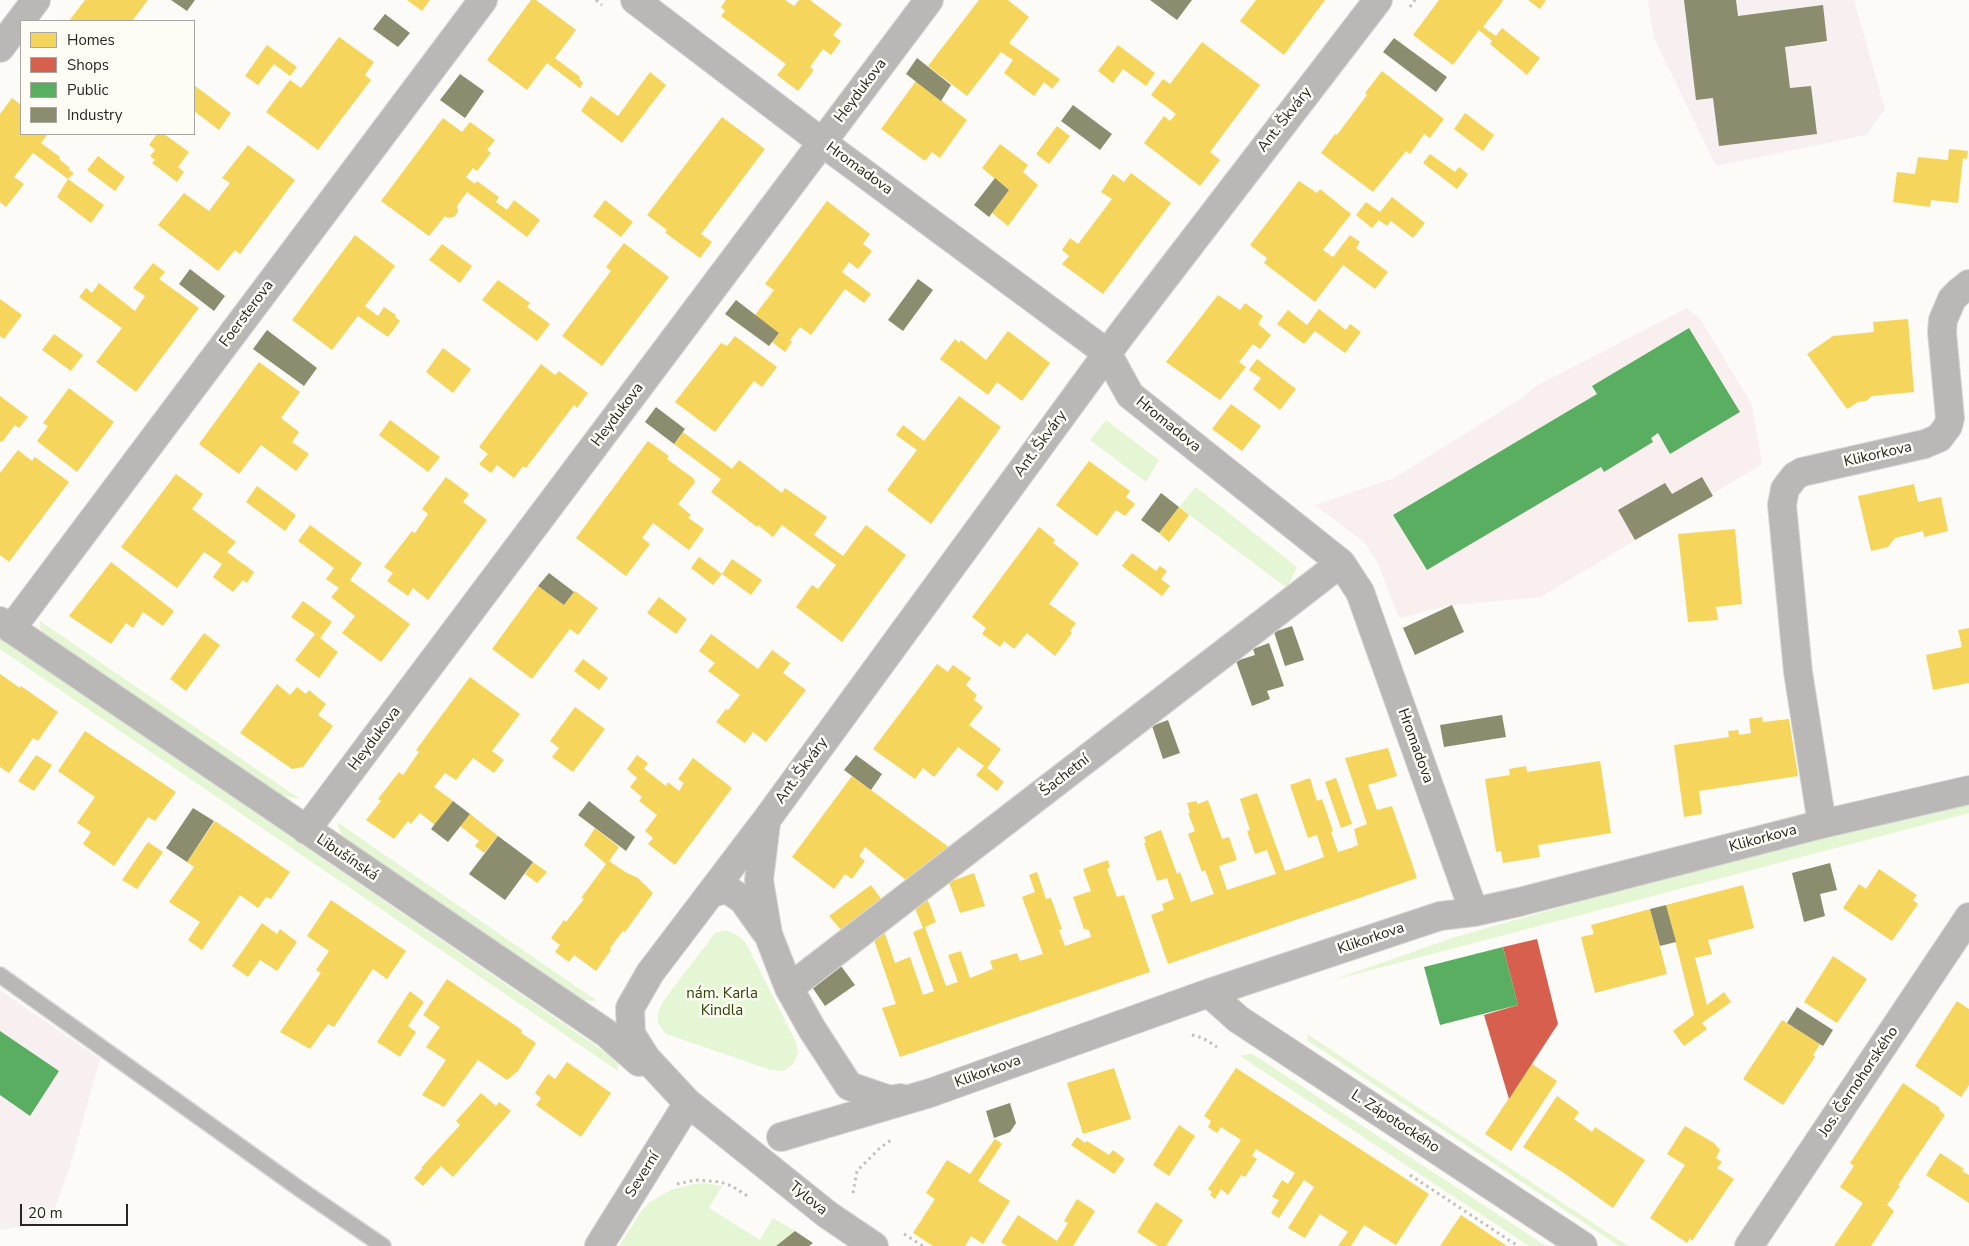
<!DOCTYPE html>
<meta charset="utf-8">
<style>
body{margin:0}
#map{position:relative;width:1969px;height:1246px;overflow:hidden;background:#fcfbf7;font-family:"Nunito Sans",sans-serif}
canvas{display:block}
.legend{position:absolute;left:20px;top:20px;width:175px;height:115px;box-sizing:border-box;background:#fefcf5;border:1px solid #a8a7a1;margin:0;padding:6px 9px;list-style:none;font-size:15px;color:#272724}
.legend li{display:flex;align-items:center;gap:10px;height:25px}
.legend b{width:25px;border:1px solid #a8a7a1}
.scale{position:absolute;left:20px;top:1204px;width:108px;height:22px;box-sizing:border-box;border:2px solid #272724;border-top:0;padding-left:6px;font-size:15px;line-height:18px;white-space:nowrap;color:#272724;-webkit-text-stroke:4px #fefcf5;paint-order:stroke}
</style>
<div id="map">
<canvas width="1969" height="1246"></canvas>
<ul class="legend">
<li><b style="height:14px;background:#f6d55c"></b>Homes</li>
<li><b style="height:14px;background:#d6604d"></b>Shops</li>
<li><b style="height:14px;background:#5aae61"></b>Public</li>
<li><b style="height:14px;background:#8c8c6e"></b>Industry</li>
</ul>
<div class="scale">20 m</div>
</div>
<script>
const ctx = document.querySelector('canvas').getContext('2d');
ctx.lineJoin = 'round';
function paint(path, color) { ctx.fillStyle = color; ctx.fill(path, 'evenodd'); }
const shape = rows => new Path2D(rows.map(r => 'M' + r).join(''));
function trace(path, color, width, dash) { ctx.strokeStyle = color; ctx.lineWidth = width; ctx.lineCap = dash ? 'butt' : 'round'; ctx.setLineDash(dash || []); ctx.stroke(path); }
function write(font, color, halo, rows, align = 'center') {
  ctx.font = font + ' "Nunito Sans",sans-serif'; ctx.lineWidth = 5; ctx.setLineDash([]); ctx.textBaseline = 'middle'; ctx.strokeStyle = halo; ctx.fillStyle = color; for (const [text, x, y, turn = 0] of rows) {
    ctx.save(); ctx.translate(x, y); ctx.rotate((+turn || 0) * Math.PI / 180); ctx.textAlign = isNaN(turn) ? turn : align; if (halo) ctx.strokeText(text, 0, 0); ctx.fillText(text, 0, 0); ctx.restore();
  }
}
const commercial = shape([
 [1687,308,1701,320,1752,405,1762,464,1541,597,1452,605,1399,618,1378,564,1365,543,1315,505,1394,478,1519,400,1536,386]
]);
const industrial = shape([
 [1648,0,1854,0,1885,109,1866,135,1716,166,1654,38],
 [0,990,100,1059,70,1166,54,1211,44,1221,31,1226,0,1230]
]);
const green = shape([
 [1106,420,1159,460,1146,482,1090,440],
 [1196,487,1297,567,1287,588,1179,507],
 [40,621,300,799,283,796,44,634,40,628],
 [0,638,615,1059,618,1064,618,1071,0,649],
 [1969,801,1969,813,1333,980,1455,937,1622,890],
 [337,822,597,1001,582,1000,342,837],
 [726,930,737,935,746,943,796,1042,798,1054,793,1064,784,1071,771,1070,666,1034,658,1023,658,1012,664,1000,715,933],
 [1307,1034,1628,1246,1619,1246,1308,1041],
 [1249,1054,1254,1055,1546,1246,1529,1246,1240,1056],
 [704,1183,722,1186,709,1208,760,1240,773,1218,795,1231,776,1246,619,1246,642,1210,650,1202,671,1190,694,1184]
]);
const homes = shape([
 [85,0,148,0,132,21,69,21],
 [407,0,430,0,422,11],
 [531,0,536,0,576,30,555,58,580,77,579,79,583,83,580,88,547,63,527,90,487,60],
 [726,0,785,0,794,6,799,0,810,0,842,24,833,35,841,41,831,55,823,49,810,67,814,70,798,91,777,75,786,64,721,16,725,11,721,7],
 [979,0,1008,0,1029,17,1009,43,1060,79,1052,89,1044,82,1034,96,1004,73,1013,60,1001,52,967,96,928,66],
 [1256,0,1325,0,1284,55,1240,21],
 [1439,0,1502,0,1503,1,1483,27,1496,36,1502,28,1540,58,1527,75,1490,44,1492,41,1479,30,1453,65,1413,35],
 [1528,0,1546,0,1540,9],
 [339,37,374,62,365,75,371,80,318,150,266,112,290,80,301,88],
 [1202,42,1260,85,1210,152,1220,160,1200,186,1144,143,1164,116,1170,121,1176,114,1151,95,1163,79,1170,84],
 [267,45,297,67,290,76,274,64,258,85,245,76],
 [1118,45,1155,73,1146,86,1123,69,1113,83,1098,71],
 [1382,71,1444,119,1430,138,1424,134,1410,154,1406,151,1373,192,1321,153,1335,134,1337,135,1367,95,1365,93],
 [650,72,666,85,622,143,581,111,591,96,618,116],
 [916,81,967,120,940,158,932,152,925,161,881,129],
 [194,85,231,113,219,130,194,111],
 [12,98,21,105,21,134,48,134,41,143,60,157,59,159,70,168,69,170,74,173,68,179,33,153,14,177,24,184,6,207,0,202,0,114],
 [1465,113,1494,135,1483,151,1454,129],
 [722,117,765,149,701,234,712,242,700,258,667,234,665,233,667,230,647,215],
 [443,118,462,132,470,122,495,140,487,150,491,153,477,171,473,168,466,177,475,184,477,181,499,197,496,202,507,210,514,200,540,220,527,237,467,192,457,206,458,212,454,217,448,218,445,216,429,236,381,201],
 [1057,126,1070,136,1049,164,1036,154],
 [157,134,164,134,189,152,178,167,184,172,177,182,152,163,155,160,150,156,155,150,149,145],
 [1000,144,1028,165,1023,172,1038,185,1008,226,992,213,1009,190,982,168],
 [248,145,295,180,240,254,235,250,218,271,158,225,184,193,209,211,230,183,222,178],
 [1949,149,1968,151,1967,159,1963,158,1958,203,1931,200,1930,207,1893,202,1897,172,1915,174,1918,157,1948,160],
 [1430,154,1455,172,1459,167,1468,174,1457,189,1423,163],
 [98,156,125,177,115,191,87,170],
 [1131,173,1171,203,1103,294,1062,264,1069,256,1062,250,1070,238,1078,244,1112,199,1101,192,1113,174,1124,182],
 [68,179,104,205,91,223,57,197],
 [1299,181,1317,193,1320,189,1351,214,1323,250,1333,257,1350,235,1360,242,1356,248,1388,272,1375,289,1343,265,1315,302,1264,263,1267,258,1250,245],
 [1392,197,1425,223,1413,238,1391,221,1387,226,1379,220,1372,228,1356,215,1366,202,1380,212],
 [605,200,633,222,621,237,593,216],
 [827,201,870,234,863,244,872,251,858,269,849,262,842,272,871,294,864,303,845,289,811,335,800,327,790,340,792,342,785,352,772,342,779,333,755,315,774,290,765,284],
 [355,235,395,266,365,306,378,316,384,307,396,315,395,317,400,321,388,337,358,316,332,350,292,320],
 [624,243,669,277,602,366,562,336,611,271,606,267],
 [442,244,472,266,460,283,429,260],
 [153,263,165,272,159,279,199,308,136,392,96,362,122,328,79,297,86,288,92,293,99,283,135,311,145,296,133,288],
 [498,280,530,303,527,307,550,324,537,341,482,300],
 [1218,295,1240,310,1245,303,1263,316,1258,324,1271,335,1260,349,1253,344,1239,362,1246,367,1220,400,1166,362],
 [0,299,22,315,4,339,0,336],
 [1319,309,1346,330,1350,324,1361,332,1345,353,1315,331,1304,344,1277,324,1288,310,1307,325],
 [1908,319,1914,392,1872,396,1866,401,1858,402,1847,409,1807,354,1833,336,1874,332,1873,322],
 [1008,331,1050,363,1022,401,997,382,988,395,940,359,955,339,959,343,961,340,986,360],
 [54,334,83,355,71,371,42,350],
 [735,336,777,367,762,387,754,381,715,432,675,402,721,343,727,346],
 [443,348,471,369,453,393,426,372],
 [1257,359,1296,389,1280,410,1253,389,1261,378,1249,370],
 [259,362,300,392,281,418,299,432,292,442,309,454,296,471,261,445,239,474,199,444],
 [541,364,555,375,559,371,588,393,577,408,574,405,526,468,523,466,514,478,497,465,491,473,479,464,488,454,479,447],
 [69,388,114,422,77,472,37,441,48,426,43,423],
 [0,396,28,417,19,428,15,425,2,442,0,441],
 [959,396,1001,427,931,524,887,490,917,450,896,435,903,425,924,441],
 [1231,404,1261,426,1242,451,1212,429],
 [390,420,440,457,428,472,379,435],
 [683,432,732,469,739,460,782,493,785,488,827,517,814,535,843,556,866,525,906,555,842,642,796,607,812,585,818,589,836,565,782,525,773,537,758,525,757,527,711,492,721,479,674,444],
 [648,441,669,456,667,459,693,478,695,482,678,504,691,515,688,518,690,519,704,529,689,550,653,523,642,538,650,544,626,576,576,538],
 [18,450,32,461,35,457,69,482,9,562,0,555,0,473],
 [1089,461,1130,491,1126,497,1135,504,1125,516,1116,510,1097,536,1056,505],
 [176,474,203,494,192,509,236,542,227,552,254,572,247,583,243,580,233,592,213,577,222,564,204,552,177,588,121,547],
 [446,477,469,494,463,502,487,520,428,600,413,588,408,596,387,581,393,573,384,567,412,531,415,533,428,514,422,509],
 [1914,484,1918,502,1941,497,1948,531,1924,537,1923,531,1895,538,1888,547,1871,551,1858,496],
 [257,486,296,515,285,531,246,502],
 [1179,507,1189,515,1169,542,1159,533],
 [310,525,362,563,350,580,410,624,381,662,342,633,355,616,331,597,339,588,326,579,334,568,298,541],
 [1039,527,1055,540,1053,543,1079,563,1049,604,1076,623,1070,631,1072,633,1055,656,1027,633,1014,649,1004,641,1000,647,982,634,986,628,972,617],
 [1735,529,1742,604,1716,607,1718,620,1688,622,1678,534],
 [1132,553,1156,571,1160,566,1167,571,1161,579,1170,586,1162,596,1122,566],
 [699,557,722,574,713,585,691,568],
 [732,559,762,580,751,595,722,574],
 [111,562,174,611,163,626,143,612,133,628,126,623,111,644,69,616],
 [538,586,564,605,575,591,598,608,578,635,570,629,532,679,492,649],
 [659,597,687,619,676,634,647,613],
 [303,601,332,622,320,638,338,652,319,678,295,660,315,634,291,617],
 [1969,628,1969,683,1933,690,1926,655,1962,647,1958,630],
 [204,633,220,645,186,691,170,679],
 [711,634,758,669,772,650,790,663,783,673,806,690,766,742,753,732,745,743,716,722,726,709,728,710,740,695,708,671,715,663,699,651],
 [583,659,608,678,599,690,574,671],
 [937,664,948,672,953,665,971,678,966,685,977,695,974,700,983,707,969,725,1001,749,987,768,1004,782,997,791,976,775,984,766,958,747,934,777,923,768,915,779,873,749],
 [0,674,20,688,21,686,58,712,38,741,33,738,9,773,0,767],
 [470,677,520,714,492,751,504,760,494,773,473,758,456,780,445,773,434,787,453,801,435,825,420,813,411,824,408,821,394,839,366,820,381,801,378,799,399,772,403,775,419,752,416,750],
 [277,684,290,695,297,687,306,694,309,690,326,704,318,715,333,726,303,767,292,769,240,733],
 [575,707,605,729,573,772,552,757,559,748,550,741],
 [1762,717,1763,722,1789,719,1798,776,1699,791,1702,814,1684,817,1674,745,1729,737,1728,731,1738,730,1739,735,1751,733,1749,719],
 [85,731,176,792,155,821,148,817,114,866,83,844,91,832,77,823,95,797,58,771],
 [1388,748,1397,776,1368,785,1377,810,1392,806,1417,878,1168,964,1151,915,1164,910,1162,904,1174,899,1167,878,1157,881,1144,843,1146,843,1144,837,1161,830,1177,874,1180,872,1191,902,1214,894,1205,870,1202,872,1188,834,1195,831,1188,813,1190,813,1187,803,1196,801,1198,804,1208,800,1222,839,1229,837,1237,860,1219,866,1227,890,1276,874,1267,850,1255,854,1247,831,1250,830,1240,799,1257,793,1285,871,1300,866,1324,857,1317,835,1308,838,1290,785,1310,778,1317,801,1322,799,1333,831,1331,832,1338,852,1348,849,1358,845,1354,829,1367,824,1345,758],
 [36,755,52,765,34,791,18,781],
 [637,755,648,763,644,769,666,786,668,782,679,791,684,783,678,779,693,758,732,788,675,865,648,844,653,838,645,831,657,815,639,801,642,797,630,787,637,778,627,769],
 [1600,761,1611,833,1538,845,1540,857,1503,863,1501,851,1496,852,1485,779,1510,775,1509,769,1526,766,1527,772],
 [852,776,950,848,907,881,865,847,859,856,865,861,852,879,845,874,834,889,792,857],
 [1336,778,1352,824,1341,828,1325,782],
 [470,814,498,836,484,853,475,846,479,841,460,826],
 [215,821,290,872,271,899,266,897,258,908,240,895,202,950,188,940,200,922,169,902,194,867,187,862],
 [595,828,619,847,609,861,627,873,638,878,653,893,625,932,623,931,610,948,611,950,596,971,574,955,569,962,555,952,560,945,551,938,564,920,566,922,584,899,581,898,606,864,584,845],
 [148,842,163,852,137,889,122,880],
 [1108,860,1110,868,1107,869,1117,897,1124,895,1150,972,900,1057,882,1008,896,1004,874,940,884,931,895,963,910,957,923,995,934,991,913,932,923,928,915,908,927,898,936,922,925,927,946,986,958,982,948,955,961,951,970,978,993,969,990,961,1017,953,1020,961,1043,954,1022,897,1035,892,1029,875,1037,872,1046,899,1051,898,1062,929,1059,930,1065,946,1091,937,1089,930,1084,929,1073,897,1091,891,1083,869],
 [533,862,547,872,537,883,525,874],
 [1879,869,1917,895,1913,900,1918,904,1892,941,1843,908,1859,884,1866,889],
 [974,873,985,906,960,913,949,882],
 [871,885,882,900,842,931,829,916],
 [1743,885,1754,928,1708,940,1712,954,1695,958,1707,1005,1724,992,1731,1002,1702,1023,1707,1029,1684,1046,1673,1031,1694,1015,1666,905],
 [331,900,406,951,387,979,373,969,334,1027,328,1024,310,1049,280,1032,321,973,316,970,329,951,307,936],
 [1650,909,1667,974,1595,993,1581,937,1594,934,1591,925],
 [262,923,277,934,280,929,297,942,277,971,260,960,248,977,232,966],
 [1833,956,1867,979,1837,1023,1804,1002],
 [447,979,522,1030,521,1033,536,1043,518,1071,507,1080,478,1060,444,1107,422,1095,446,1060,426,1047,440,1027,423,1015],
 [410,991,424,1002,408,1026,416,1032,400,1057,377,1042],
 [1957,1001,1969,1009,1969,1085,1961,1097,1915,1066],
 [1782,1020,1820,1044,1813,1055,1815,1057,1783,1105,1743,1079],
 [567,1062,611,1093,581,1137,536,1105,541,1098,535,1093,548,1074,555,1079],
 [1532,1064,1557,1081,1511,1151,1485,1134],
 [1114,1068,1131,1119,1083,1134,1067,1083],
 [1236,1068,1429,1194,1396,1245,1364,1225,1351,1246,1338,1246,1348,1232,1320,1214,1305,1238,1288,1228,1314,1187,1304,1180,1279,1218,1271,1213,1279,1200,1272,1197,1282,1180,1288,1184,1295,1173,1256,1149,1252,1156,1257,1159,1245,1177,1241,1175,1228,1195,1221,1189,1215,1199,1210,1195,1212,1192,1208,1189,1241,1140,1221,1127,1217,1133,1208,1127,1211,1121,1204,1116],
 [1903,1083,1940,1108,1939,1110,1945,1115,1898,1185,1900,1186,1887,1205,1894,1211,1871,1246,1834,1246,1863,1203,1840,1187,1854,1166,1850,1163],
 [481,1093,496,1106,499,1102,511,1111,453,1177,441,1166,423,1186,414,1178,423,1168,421,1168,460,1125,456,1121],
 [1557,1096,1579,1112,1574,1119,1592,1132,1595,1127,1645,1160,1613,1208,1564,1173,1523,1147],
 [1179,1125,1195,1136,1169,1176,1153,1165],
 [1685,1126,1714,1143,1720,1150,1716,1158,1722,1162,1717,1168,1734,1179,1692,1241,1690,1238,1687,1243,1650,1218,1685,1165,1667,1154],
 [1077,1137,1085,1143,1087,1141,1109,1155,1113,1150,1125,1159,1114,1174,1071,1145],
 [995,1139,1002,1144,978,1181,1010,1201,983,1244,971,1236,965,1246,933,1246,913,1233,935,1199,926,1193,947,1160,970,1174],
 [1940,1153,1964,1169,1962,1171,1969,1175,1969,1203,1926,1175],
 [1077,1199,1095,1211,1073,1246,1007,1246,1001,1242,1018,1215,1057,1241,1068,1223,1064,1221],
 [1156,1202,1183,1220,1166,1246,1158,1246,1137,1232],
 [1461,1215,1507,1246,1440,1246]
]);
const shops = shape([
 [1537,939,1558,1024,1509,1099,1484,1015,1518,1005,1503,947]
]);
const public = shape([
 [1689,328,1740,412,1670,454,1658,433,1651,438,1653,442,1604,472,1601,467,1427,570,1393,515,1597,394,1592,386],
 [1503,947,1518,1005,1440,1025,1424,967],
 [0,1031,59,1071,30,1116,0,1095]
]);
const industry = shape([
 [171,0,195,0,187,11],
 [1150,0,1192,0,1177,20],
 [1684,0,1736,0,1738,16,1823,5,1827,41,1785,47,1790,88,1811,86,1817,134,1719,146,1713,98,1696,100],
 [385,14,410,33,398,47,373,29],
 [1394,38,1447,77,1436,92,1383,52],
 [917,58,951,85,941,101,906,74],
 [460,74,484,91,465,118,440,100],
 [1073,105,1112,134,1100,150,1061,121],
 [995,178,1009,190,989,217,974,205],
 [190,269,225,296,214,311,179,284],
 [918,279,933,290,903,331,888,320],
 [736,300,779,333,769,346,725,314],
 [267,330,317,368,304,386,253,349],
 [656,407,685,429,674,444,645,422],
 [1702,477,1713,496,1635,540,1618,510,1665,483,1672,494],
 [1161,493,1179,507,1159,533,1141,520],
 [549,573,574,592,564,605,538,586],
 [1452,605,1464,632,1415,655,1403,628],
 [1292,626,1304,660,1285,666,1274,632],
 [1269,643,1284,686,1267,691,1270,699,1252,706,1236,661,1255,655,1253,649],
 [1502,715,1506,737,1444,747,1440,725],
 [1168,720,1180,753,1163,759,1152,726],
 [856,755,882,774,871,790,844,770],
 [453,801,470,814,448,842,431,829],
 [589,801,635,837,626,851,578,815],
 [193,808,214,821,187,862,166,848],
 [498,836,533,862,505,900,469,874],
 [1830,863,1837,890,1820,894,1825,916,1804,922,1792,873],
 [1666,905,1676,942,1660,946,1650,909],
 [841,966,855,985,825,1006,812,987],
 [1797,1007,1833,1030,1823,1046,1787,1023],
 [1010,1103,1016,1123,1010,1132,994,1138,986,1111],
 [795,1231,813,1243,809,1246,776,1246]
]);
const path = shape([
 [596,0,602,5],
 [1410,7,1415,0],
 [1192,1035,1203,1038,1217,1047],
 [1410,1175,1518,1246],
 [677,1184,696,1180,720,1182,732,1186,749,1197],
 [853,1193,857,1171,880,1148,891,1140],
 [904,1234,923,1246]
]);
const lane = shape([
 [0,975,304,1192,383,1246]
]);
const street = shape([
 [635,0,823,143,1107,353,1130,395,1341,563,1360,592,1474,912],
 [0,48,36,0],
 [0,621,606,1033,639,1062],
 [11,629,483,0],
 [766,823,759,880,768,934,789,988,812,1029,849,1086,890,1100,901,1098],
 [1822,824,1798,672,1782,505,1785,489,1795,476,1802,472,1925,444,1939,438,1948,426,1950,418,1942,332,1943,320,1952,299,1959,292,1969,284],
 [306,830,929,0],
 [712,893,727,889,743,900,765,931],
 [789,988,1341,563],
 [1209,993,1238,1019,1583,1246],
 [781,1137,930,1093,1209,993,1440,916,1474,912,1519,902,1822,824,1969,790],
 [599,1246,688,1103],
 [874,1246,828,1215,688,1103,646,1058,631,1034,630,1008,650,973,767,819,1123,332,1378,0],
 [1749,1246,1969,917]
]);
const streetNames = [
 ["Heydukova",861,91,-53],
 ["Ant. Škváry",1285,120,-52],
 ["Hromadova",859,169,36],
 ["Foersterova",247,314,-53],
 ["Heydukova",618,415,-53],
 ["Hromadova",1168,425,39],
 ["Ant. Škváry",1041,444,-54],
 ["Klikorkova",1878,455,-13],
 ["Heydukova",375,739,-53],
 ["Hromadova",1415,746,70],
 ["Ant. Škváry",802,771,-54],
 ["Šachetní",1065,776,-38],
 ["Klikorkova",1763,839,-15],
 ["Libušínská",347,858,34],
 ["Klikorkova",1371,939,-19],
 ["Klikorkova",988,1072,-20],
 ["Jos. Černohorského",1859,1082,-56],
 ["L. Zápotockého",1395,1122,33],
 ["Severní",643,1175,-58],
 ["Tylova",808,1199,39]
];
const parkNames = [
 ["nám. Karla",722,994],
 ["Kindla",722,1011]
];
paint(commercial, '#f9efef');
paint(industrial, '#f8eff1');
paint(green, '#e5f6d4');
paint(homes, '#f6d55c');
paint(shops, '#d6604d');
paint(public, '#5aae61');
paint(industry, '#8c8c6e');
trace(lane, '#d9d8d6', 18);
trace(street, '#d9d8d6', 30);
trace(path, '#c0bfbc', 3, [2.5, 4]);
trace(lane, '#b9b8b7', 15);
trace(street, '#b9b8b7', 28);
write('15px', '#272724', '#fefcf5', streetNames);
write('15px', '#2a4603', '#fefcf5', parkNames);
</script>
